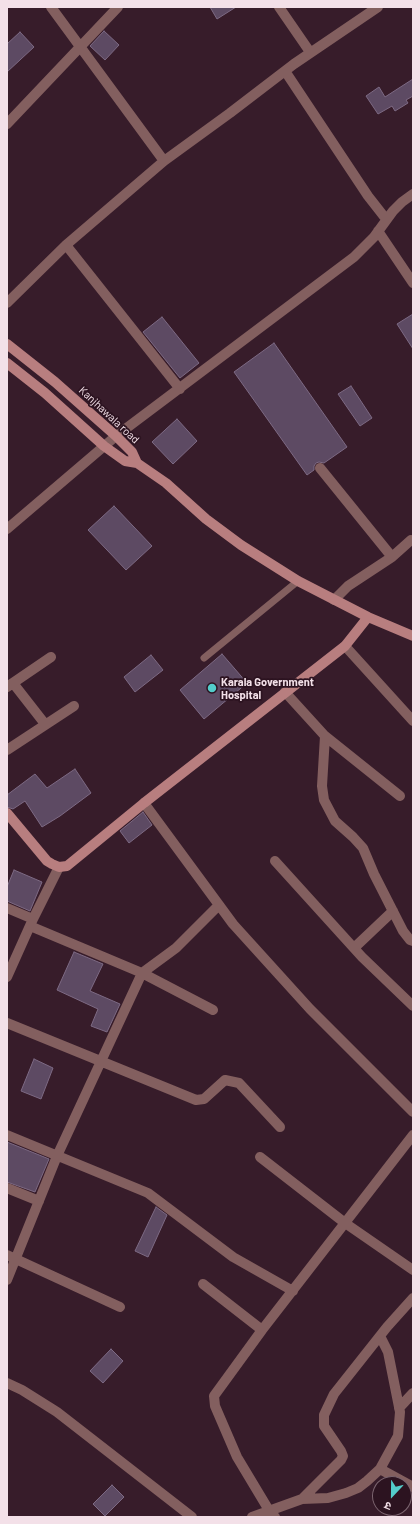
<!DOCTYPE html>
<meta charset="utf-8">
<style>
body{margin:0}
#map{position:relative;width:420px;height:1524px;overflow:hidden;background:#371c2a;font-family:Barlow,"Noto Sans Devanagari",sans-serif}
canvas{display:block}
.frame{position:absolute;inset:0;border:8px solid #f3e0e8;pointer-events:none}
.north{position:absolute;left:372px;top:1476px;width:40px;height:40px;box-sizing:border-box;background:#2c1320;border:1px solid #7c6570;border-radius:50%;rotate:202deg;font-size:11px;font-weight:700;line-height:16px;text-align:center;color:#f3e0e8}
.north::after{content:'';display:block;margin:auto;width:14px;height:18px;background:#53cdcb;clip-path:polygon(50% 0,100% 100%,50% 72%,0 100%)}
</style>
<div id="map">
<canvas width="420" height="1524"></canvas>
<div class="frame"></div>
<div class="north">उ</div>
</div>
<script>
const ctx = document.querySelector('canvas').getContext('2d');
ctx.lineJoin = 'round';
function paint(path, color) { ctx.fillStyle = color; ctx.fill(path, 'evenodd'); }
const shape = rows => new Path2D(rows.map(r => 'M' + r).join(''));
function trace(path, color, width, dash) { ctx.strokeStyle = color; ctx.lineWidth = width; ctx.lineCap = dash ? 'butt' : 'round'; ctx.setLineDash(dash || []); ctx.stroke(path); }
function write(font, color, halo, rows, align = 'center') {
  ctx.font = font + ' Barlow,sans-serif'; ctx.lineWidth = 3.5; ctx.setLineDash([]); ctx.textBaseline = 'middle'; ctx.strokeStyle = halo; ctx.fillStyle = color; for (const [text, x, y, turn = 0] of rows) {
    ctx.save(); ctx.translate(x, y); ctx.rotate((+turn || 0) * Math.PI / 180); ctx.textAlign = isNaN(turn) ? turn : align; if (halo) ctx.strokeText(text, 0, 0); ctx.fillText(text, 0, 0); ctx.restore();
  }
}
const building = shape([
 [210,7,236,7,217,19,210,7],
 [104,31,119,45,105,60,90,46,104,31],
 [20,32,34,47,7,72,7,44,20,32],
 [413,79,413,96,406,100,408,103,395,111,392,106,378,114,366,96,379,87,385,97,413,79],
 [413,314,413,349,397,324,413,314],
 [162,317,199,363,180,378,143,332,162,317],
 [274,343,347,447,324,463,319,462,316,463,314,466,314,470,307,475,234,372,274,343],
 [351,386,372,418,360,426,338,394,351,386],
 [177,419,197,441,173,464,152,442,177,419],
 [114,506,152,546,126,570,88,530,114,506],
 [222,654,247,683,204,719,180,690,222,654],
 [151,655,163,670,135,692,124,677,151,655],
 [75,769,91,793,60,816,42,827,25,801,13,809,7,807,7,795,35,774,47,788,75,769],
 [143,812,152,825,129,843,120,831,143,812],
 [14,870,42,882,30,911,7,901,7,887,14,870],
 [74,952,103,964,90,991,120,1004,107,1032,91,1026,98,1009,57,990,74,952],
 [34,1059,53,1068,41,1099,21,1091,34,1059],
 [7,1142,49,1159,35,1192,7,1182,7,1142],
 [156,1207,167,1215,148,1257,135,1251,156,1207],
 [111,1349,123,1361,103,1383,90,1371,111,1349],
 [112,1485,124,1497,105,1516,93,1504,112,1485]
]);
const lane = shape([
 [204,658,298,581]
]);
const street = shape([
 [51,7,164,161],
 [279,7,310,52],
 [285,71,368,196,386,219],
 [7,124,118,7],
 [378,231,413,283],
 [66,245,180,389],
 [7,303,66,245,164,161,230,113,294,64,378,7],
 [320,468,392,557,411,540],
 [7,529,116,436,354,257,374,237,393,211,402,202,413,194],
 [334,600,348,586,392,557],
 [345,646,413,721],
 [13,683,45,724],
 [7,687,51,657],
 [285,692,325,736,400,796],
 [325,736,322,786,324,800,335,821,353,837,363,848,374,874,403,931,410,940,413,941],
 [7,750,74,706],
 [144,803,233,924,310,1009,413,1112],
 [275,861,362,957,413,1006],
 [7,908,33,919],
 [30,926,142,973,213,1010],
 [354,948,393,911],
 [7,977,33,919,59,867],
 [7,1023,196,1100,204,1099,225,1080,239,1083,280,1127],
 [7,1135,148,1193,233,1257,293,1291],
 [260,1157,345,1223,413,1270],
 [7,1188,39,1201],
 [7,1255,120,1307],
 [7,1280,57,1156,142,973,176,948,219,905],
 [203,1284,262,1330],
 [7,1383,22,1390,57,1412,192,1517],
 [399,1408,413,1393],
 [380,1469,413,1487],
 [302,1499,341,1460,343,1456,341,1451,324,1426,324,1415,334,1394,387,1327,413,1298],
 [252,1517,302,1499,328,1498,346,1493,358,1488,367,1481,380,1469,398,1436,400,1412,388,1352,380,1336],
 [275,1517,270,1512,237,1457,215,1406,214,1396,262,1330,413,1135]
]);
const secondary = shape([
 [7,344,55,382,116,436,132,452,137,463],
 [7,363,45,393,104,446,125,461,137,463,166,483,206,519,241,545,298,581,368,617,413,636],
 [7,813,47,861,52,864,59,867,67,866,144,803,345,646,368,617]
]);
const markers = [
 [212,688,5,"#53cdcb"]
];
const streetNames = [
 ["Kanjhawala road",109,415,43]
];
const poiNames = [
 ["Karala Government",221,682],
 ["Hospital",221,695]
];
paint(building, '#5d4a63');
trace(building, '#7d6a84', 1);
trace(lane, '#835f5f', 7);
trace(street, '#835f5f', 10);
trace(secondary, '#b87e7f', 10);
for (const [x, y, r, color] of markers) { const dot = new Path2D(); dot.arc(x, y, r, 0, 2 * Math.PI); ctx.fillStyle = color; ctx.fill(dot); trace(dot, '#2c1320', 1.5); }
write('11px', '#f3e0e8', '#2c1320', streetNames);
write('bold 11px', '#f3e0e8', '#2c1320', poiNames, 'left');
</script>
